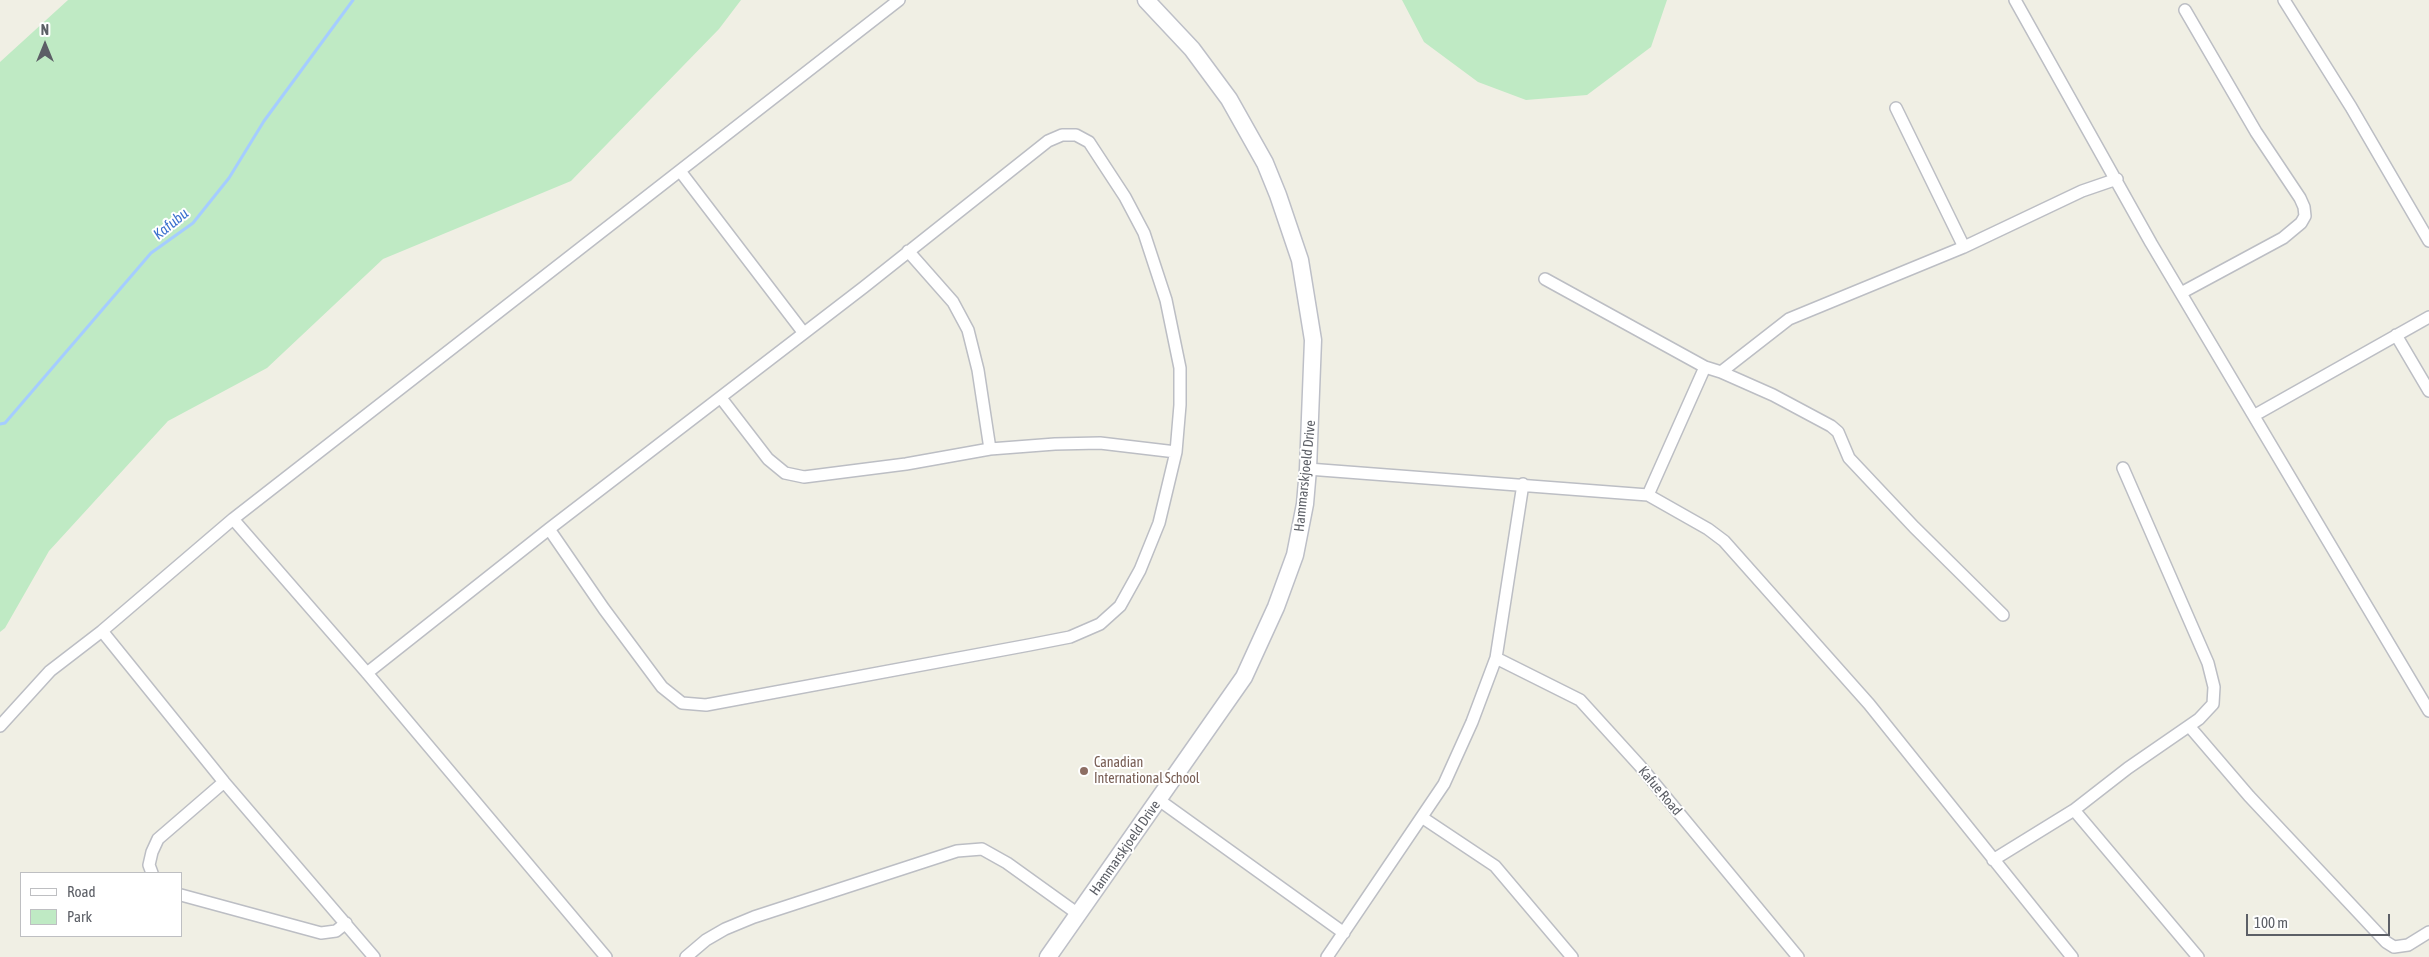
<!DOCTYPE html>
<style>
body{margin:0}
#map{position:relative;width:2429px;height:957px;overflow:hidden;background:#f0efe4;font-family:"Asap Condensed",sans-serif}
canvas{display:block}
.legend{position:absolute;left:20px;top:872px;width:162px;height:65px;box-sizing:border-box;background:#fff;border:1px solid #bebfc2;margin:0;padding:6px 9px;list-style:none;font-size:15px;color:#5c5f66}
.legend li{display:flex;align-items:center;gap:10px;height:25px}
.legend b{width:25px;border:1px solid #bebfc2}
.north{position:absolute;left:20px;top:20px;width:50px;height:50px;-webkit-text-stroke:4px #fff;paint-order:stroke;rotate:0deg;font-size:14px;font-weight:700;line-height:20px;text-align:center;color:#5c5f66}
.north::after{content:'';display:block;margin:auto;width:18px;height:22px;background:#5c5f66;clip-path:polygon(50% 0,100% 100%,50% 72%,0 100%)}
.scale{position:absolute;left:2246px;top:914px;width:144px;height:22px;box-sizing:border-box;border:2px solid #5c5f66;border-top:0;padding-left:6px;font-size:15px;line-height:18px;white-space:nowrap;color:#5c5f66;-webkit-text-stroke:4px #fff;paint-order:stroke}
</style>
<div id="map">
<canvas width="2429" height="957"></canvas>
<ul class="legend">
<li><b style="height:6px;background:#fff"></b>Road</li>
<li><b style="height:14px;background:#bfeac4"></b>Park</li>
</ul>
<div class="north">N</div>
<div class="scale">100 m</div>
</div>
<script>
const ctx = document.querySelector('canvas').getContext('2d');
ctx.lineJoin = 'round';
function paint(path, color) { ctx.fillStyle = color; ctx.fill(path, 'evenodd'); }
const shape = rows => new Path2D(rows.map(r => 'M' + r).join(''));
function trace(path, color, width, dash) { ctx.strokeStyle = color; ctx.lineWidth = width; ctx.lineCap = dash ? 'butt' : 'round'; ctx.setLineDash(dash || []); ctx.stroke(path); }
function write(font, color, halo, rows, align = 'center') {
  ctx.font = font + ' "Asap Condensed",sans-serif'; ctx.lineWidth = 4; ctx.setLineDash([]); ctx.textBaseline = 'middle'; ctx.strokeStyle = halo; ctx.fillStyle = color; for (const [text, x, y, turn = 0] of rows) {
    ctx.save(); ctx.translate(x, y); ctx.rotate((+turn || 0) * Math.PI / 180); ctx.textAlign = isNaN(turn) ? turn : align; if (halo) ctx.strokeText(text, 0, 0); ctx.fillText(text, 0, 0); ctx.restore();
  }
}
const green = shape([
 [68,0,741,0,719,29,571,181,383,259,267,368,168,421,49,551,5,628,0,632,0,62],
 [1402,0,1667,0,1651,47,1587,95,1526,100,1478,82,1424,42]
]);
const stream = shape([
 [0,424,5,423,151,253,193,223,229,178,264,121,353,0]
]);
const street = shape([
 [2015,0,2151,243,2429,711],
 [2284,0,2351,107,2429,241],
 [1896,108,1964,247],
 [680,171,803,332],
 [908,251,953,302,968,330,978,370,990,449],
 [1545,279,1705,367,1648,495],
 [2181,293,2283,238,2301,223,2305,216,2304,207,2300,198,2256,132,2185,10],
 [2396,335,2429,391],
 [1705,367,1721,372,1789,319,1964,247,2082,191,2117,179],
 [1721,372,1773,395,1831,426,1838,432,1849,458,1914,527,2003,615],
 [721,398,768,459,785,473,804,477,906,464,990,449,1055,444,1100,443,1176,452],
 [2255,415,2429,317],
 [1308,469,1648,495,1708,529,1724,541,1869,704,2072,957],
 [233,519,367,673,606,957],
 [102,631,224,782,374,957],
 [1496,658,1580,700,1640,766,1798,957],
 [367,673,549,529,864,287,1048,141,1062,135,1076,135,1089,142,1125,197,1144,233,1166,300,1180,368,1180,405,1176,452,1159,523,1140,570,1120,606,1100,624,1070,637,1029,645,706,705,682,703,662,687,604,609,549,529],
 [0,726,50,671,102,631,233,519,899,0],
 [2189,726,2249,796,2386,942,2394,947,2408,945,2429,932],
 [1159,800,1344,933],
 [2074,810,2128,768,2199,719,2213,704,2214,687,2208,663,2123,468],
 [1423,818,1495,866,1572,957],
 [1993,860,2074,810,2198,957],
 [152,873,149,865,152,852,158,839,224,782],
 [181,895,321,933,336,931,346,923],
 [686,957,706,940,725,929,754,917,957,851,982,849,1007,863,1078,914],
 [1327,957,1444,784,1472,722,1496,658,1523,484]
]);
const secondary = shape([
 [1048,957,1244,677,1276,607,1295,555,1305,504,1308,469,1313,340,1300,260,1278,195,1265,163,1229,99,1192,49,1146,0]
]);
const markers = [
 [1084,771,5,"#8d6e63"]
];
const streetNames = [
 ["Hammarskjoeld Drive",1305,476,-84],
 ["Kafue Road",1660,791,50],
 ["Hammarskjoeld Drive",1125,848,-55]
];
const educationNames = [
 ["Canadian",1094,763],
 ["International School",1094,779]
];
const waterNames = [
 ["Kafubu",171,224,-39]
];
paint(green, '#bfeac4');
trace(stream, '#a5cdff', 3);
trace(street, '#bcbec4', 14);
trace(secondary, '#bdbfc7', 19);
trace(street, '#fff', 11);
trace(secondary, '#fff', 16);
for (const [x, y, r, color] of markers) { const dot = new Path2D(); dot.arc(x, y, r, 0, 2 * Math.PI); ctx.fillStyle = color; ctx.fill(dot); trace(dot, '#fff', 2); }
write('14px', '#5c5f66', '#fff', streetNames);
write('14px', '#785e54', '#fff', educationNames, 'left');
write('italic 15px', '#3c71ce', '#fff', waterNames);
</script>
